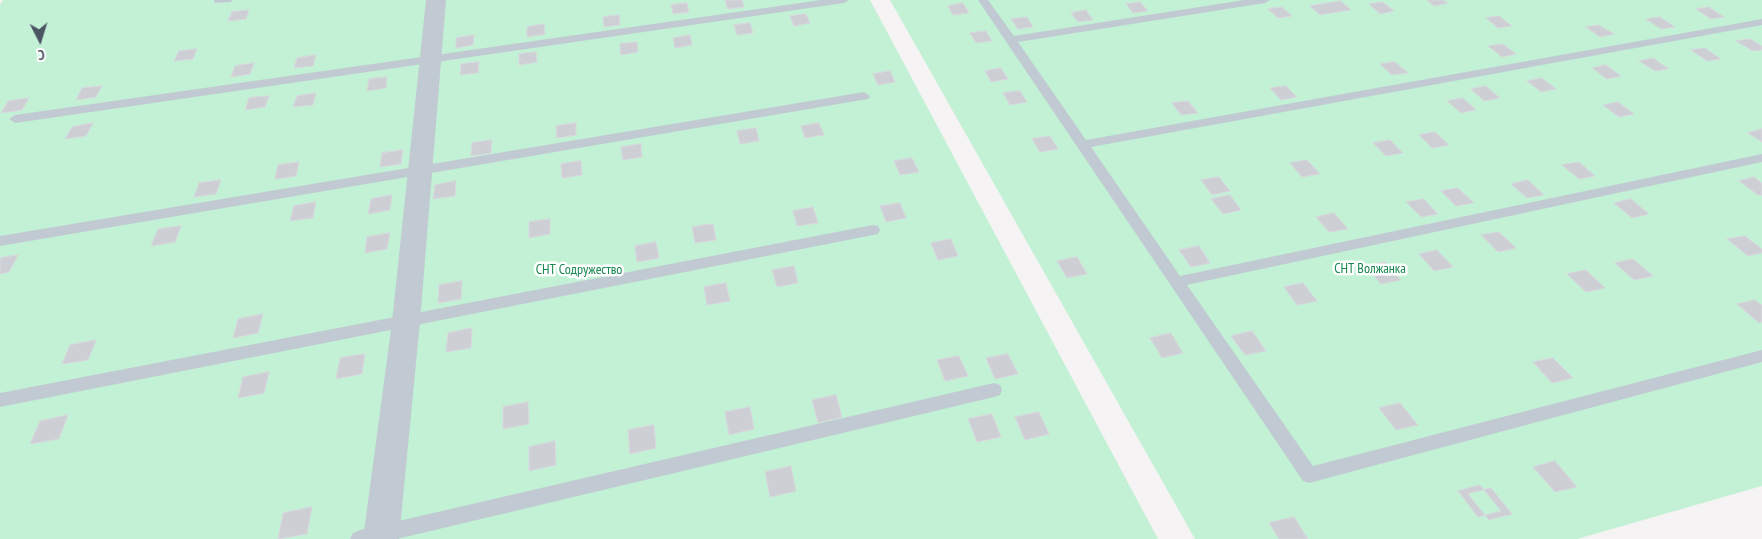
<!DOCTYPE html>
<html>
<head>
<meta charset="utf-8">
<style>
	body { margin:0 }
	#map { position:relative; width:1762px; height:539px; overflow:hidden; background:#f5f3f3; font-family:"PT Sans Narrow",sans-serif }
	canvas { display:block }
	.north { position:absolute; left:15px; top:15px; width:50px; height:50px; -webkit-text-stroke:4px #fff; paint-order:stroke; rotate:175deg; font-size:14px; font-weight:700; line-height:20px; text-align:center; color:#4a5661 }
	.north::after { content:''; display:block; margin:auto; width:18px; height:22px; background:#4a5661; clip-path:polygon(50% 0,100% 100%,50% 72%,0 100%) }
</style>
</head>
<body>
<div id="map">
<canvas width="1762" height="539"></canvas>
<div class="north">С</div>
</div>
<script>
const g = document.querySelector('canvas').getContext('2d');
g.lineJoin = 'round';
function fill(path, color) { g.fillStyle = color; g.fill(path, 'evenodd'); }
function trace(path, color, width, dash) { g.strokeStyle = color; g.lineWidth = width; g.lineCap = dash ? 'butt' : 'round'; g.setLineDash(dash || []); g.stroke(path); }
function write(font, color, halo, rows, align = 'center') {
  g.font = font + ' "PT Sans Narrow",sans-serif'; g.lineWidth = 5; g.setLineDash([]); g.textBaseline = 'middle'; g.strokeStyle = halo; g.fillStyle = color; for (const [text, x, y, turn = 0] of rows) {
    g.save(); g.translate(x, y); g.rotate((+turn || 0) * Math.PI / 180); g.textAlign = isNaN(turn) ? turn : align; if (halo) g.strokeText(text, 0, 0); g.fillText(text, 0, 0); g.restore();
  }
}
fill(new Path2D(`
	M 3,0 L 870,0 L 1158,539 L 0,539 L 0,5 Z
	M 890,0 L 1762,0 L 1762,486 L 1577,539 L 1195,539 Z`), '#c3f1d5');
const building = new Path2D(`
	M 725,0 L 742,0 L 744,7 L 728,9 Z
	M 1427,0 L 1443,0 L 1448,3 L 1434,6 Z
	M 1341,1 L 1351,10 L 1320,15 L 1310,6 Z
	M 1140,2 L 1148,11 L 1133,13 L 1126,4 Z
	M 1383,2 L 1394,11 L 1380,14 L 1369,4 Z
	M 687,3 L 689,12 L 673,14 L 671,5 Z
	M 963,3 L 969,13 L 953,15 L 948,6 Z
	M 1282,7 L 1292,16 L 1278,18 L 1268,9 Z
	M 1709,7 L 1724,17 L 1711,19 L 1696,9 Z
	M 249,10 L 246,19 L 228,21 L 232,12 Z
	M 1086,10 L 1093,20 L 1078,22 L 1071,13 Z
	M 806,14 L 810,23 L 794,26 L 790,16 Z
	M 619,15 L 620,25 L 604,27 L 603,17 Z
	M 1499,16 L 1512,26 L 1498,28 L 1486,18 Z
	M 1027,17 L 1033,27 L 1018,29 L 1011,19 Z
	M 1660,17 L 1675,27 L 1661,29 L 1646,19 Z
	M 750,23 L 753,33 L 737,35 L 734,25 Z
	M 544,24 L 545,34 L 527,37 L 527,27 Z
	M 1599,25 L 1614,34 L 1600,37 L 1586,27 Z
	M 986,31 L 992,41 L 976,43 L 970,33 Z
	M 474,35 L 473,45 L 456,48 L 456,38 Z
	M 690,35 L 692,45 L 675,48 L 673,38 Z
	M 1750,39 L 1762,46 L 1762,50 L 1753,51 L 1736,41 Z
	M 637,42 L 638,52 L 621,55 L 620,44 Z
	M 1503,44 L 1516,54 L 1502,57 L 1488,46 Z
	M 1705,48 L 1721,59 L 1707,61 L 1691,50 Z
	M 197,49 L 193,59 L 174,61 L 179,51 Z
	M 536,52 L 537,62 L 519,65 L 519,54 Z
	M 316,55 L 313,66 L 294,68 L 297,58 Z
	M 1653,58 L 1669,69 L 1655,71 L 1639,61 Z
	M 479,62 L 478,73 L 460,75 L 461,64 Z
	M 1395,62 L 1408,73 L 1392,75 L 1380,64 Z
	M 254,63 L 250,74 L 231,77 L 235,66 Z
	M 1606,65 L 1621,76 L 1607,79 L 1592,68 Z
	M 1001,68 L 1008,79 L 991,82 L 985,71 Z
	M 890,71 L 895,82 L 878,85 L 873,74 Z
	M 387,77 L 386,88 L 367,91 L 369,79 Z
	M 1542,78 L 1556,89 L 1541,92 L 1527,81 Z
	M 102,86 L 96,97 L 76,100 L 82,88 Z
	M 1286,86 L 1297,97 L 1281,100 L 1270,88 Z
	M 1486,86 L 1500,98 L 1484,101 L 1471,89 Z
	M 1020,91 L 1027,102 L 1010,105 L 1003,93 Z
	M 316,93 L 313,105 L 293,107 L 297,96 Z
	M 269,96 L 265,107 L 245,110 L 249,98 Z
	M 29,98 L 22,110 L 1,113 L 8,101 Z
	M 1463,98 L 1476,110 L 1461,113 L 1447,101 Z
	M 1188,101 L 1198,113 L 1181,115 L 1172,103 Z
	M 1618,102 L 1634,114 L 1619,117 L 1603,105 Z
	M 93,123 L 86,136 L 65,139 L 72,127 Z
	M 576,123 L 576,135 L 557,138 L 556,126 Z
	M 819,123 L 824,135 L 805,138 L 801,126 Z
	M 756,128 L 759,141 L 740,144 L 737,131 Z
	M 1762,129 L 1762,142 L 1748,133 Z
	M 1435,132 L 1449,145 L 1432,148 L 1419,135 Z
	M 1050,136 L 1058,149 L 1040,152 L 1032,139 Z
	M 492,140 L 491,153 L 471,156 L 472,143 Z
	M 1390,140 L 1403,153 L 1386,156 L 1373,143 Z
	M 641,144 L 642,157 L 623,160 L 621,147 Z
	M 403,150 L 401,164 L 380,167 L 382,153 Z
	M 912,158 L 919,172 L 900,175 L 894,161 Z
	M 1307,160 L 1320,174 L 1302,177 L 1290,163 Z
	M 581,161 L 582,175 L 562,178 L 561,164 Z
	M 299,162 L 296,176 L 275,179 L 278,165 Z
	M 1579,162 L 1595,176 L 1579,179 L 1562,165 Z
	M 1219,177 L 1230,191 L 1212,195 L 1201,180 Z
	M 1754,177 L 1762,183 L 1762,195 L 1758,195 L 1739,181 Z
	M 221,180 L 216,194 L 194,197 L 199,183 Z
	M 1528,180 L 1544,195 L 1527,198 L 1511,184 Z
	M 456,181 L 455,196 L 433,199 L 435,185 Z
	M 1458,188 L 1474,203 L 1456,206 L 1441,191 Z
	M 392,195 L 390,210 L 368,214 L 371,199 Z
	M 1230,195 L 1241,210 L 1223,214 L 1211,199 Z
	M 1424,199 L 1438,214 L 1421,217 L 1406,202 Z
	M 1631,199 L 1649,214 L 1632,218 L 1614,203 Z
	M 316,202 L 313,218 L 290,221 L 294,206 Z
	M 900,203 L 906,218 L 886,222 L 880,206 Z
	M 813,207 L 818,223 L 797,226 L 793,211 Z
	M 1334,213 L 1348,229 L 1329,232 L 1316,217 Z
	M 550,219 L 550,234 L 529,238 L 529,222 Z
	M 713,224 L 716,240 L 695,243 L 692,227 Z
	M 181,226 L 175,242 L 151,246 L 158,229 Z
	M 1499,232 L 1516,248 L 1498,252 L 1481,235 Z
	M 390,233 L 387,249 L 365,253 L 367,237 Z
	M 1745,236 L 1762,249 L 1762,253 L 1748,256 L 1727,239 Z
	M 951,239 L 958,256 L 938,260 L 931,243 Z
	M 656,242 L 659,258 L 637,262 L 635,246 Z
	M 1199,246 L 1210,263 L 1191,267 L 1179,250 Z
	M 1437,250 L 1453,267 L 1434,271 L 1419,254 Z
	M 18,255 L 9,272 L 0,274 L 0,258 Z
	M 1077,257 L 1087,274 L 1067,278 L 1057,261 Z
	M 1633,259 L 1653,276 L 1634,280 L 1615,263 Z
	M 1385,262 L 1401,280 L 1381,284 L 1366,266 Z
	M 794,266 L 798,283 L 777,287 L 772,270 Z
	M 1586,270 L 1605,288 L 1586,292 L 1567,274 Z
	M 462,281 L 461,299 L 438,303 L 439,285 Z
	M 726,283 L 730,301 L 707,305 L 704,287 Z
	M 1303,283 L 1317,301 L 1297,305 L 1284,287 Z
	M 1755,300 L 1762,305 L 1762,322 L 1759,323 L 1737,304 Z
	M 263,314 L 258,333 L 233,338 L 238,319 Z
	M 472,328 L 471,348 L 446,352 L 448,333 Z
	M 1252,331 L 1266,351 L 1245,355 L 1231,336 Z
	M 1171,333 L 1183,353 L 1162,358 L 1150,338 Z
	M 96,340 L 88,360 L 62,364 L 70,345 Z
	M 365,354 L 362,374 L 336,379 L 340,358 Z
	M 1008,354 L 1018,374 L 995,379 L 986,358 Z
	M 959,356 L 968,376 L 945,381 L 937,360 Z
	M 1553,358 L 1573,378 L 1552,383 L 1533,362 Z
	M 269,372 L 264,393 L 238,398 L 243,377 Z
	M 836,395 L 842,417 L 818,423 L 812,400 Z
	M 528,402 L 529,424 L 503,429 L 503,407 Z
	M 1400,403 L 1418,425 L 1396,430 L 1379,408 Z
	M 750,407 L 754,429 L 729,435 L 725,412 Z
	M 1039,412 L 1049,434 L 1025,440 L 1015,417 Z
	M 992,414 L 1001,437 L 977,442 L 968,419 Z
	M 68,415 L 59,439 L 30,444 L 40,421 Z
	M 654,425 L 656,448 L 630,454 L 628,430 Z
	M 555,441 L 556,465 L 529,471 L 529,447 Z
	M 1555,461 L 1577,487 L 1555,492 L 1533,467 Z
	M 791,466 L 796,491 L 770,497 L 765,472 Z
	M 1480,485 L 1501,511 L 1478,517 L 1458,491 Z
	M 1491,488 L 1512,514 L 1489,520 L 1468,494 Z
	M 312,507 L 307,534 L 278,539 L 283,513 Z
	M 1294,517 L 1308,539 L 1279,539 L 1269,523 Z`);
fill(building, '#cdcfd5');
trace(building, '#d7d9de', 1);
fill(new Path2D(`
	M 214,0 L 232,0 L 231,2 L 215,3 Z
	M 821,0 L 849,0 L 844,3 L 15,123 L 9,119 L 15,115 Z
	M 978,0 L 988,0 L 1014,36 L 1244,0 L 1270,0 L 1265,3 L 1018,42 L 1086,140 L 1762,19 L 1762,25 L 1091,147 L 1180,276 L 1762,154 L 1762,162 L 1187,285 L 1313,466 L 1762,350 L 1762,362 L 1309,483 L 1303,481 Z
	M 864,92 L 870,96 L 868,99 L 0,246 L 0,236 Z
	M 873,225 L 878,226 L 880,230 L 878,234 L 0,407 L 0,393 Z
	M 994,383 L 1000,385 L 1002,390 L 1000,395 L 994,397 L 397,539 L 350,539 L 353,533 L 360,530 Z`), '#c1cad2');
fill(new Path2D(`
	M 426,0 L 446,0 L 420,322 L 399,539 L 363,539 L 392,322 Z`), '#c1cad2');
write('14px', '#17864f', '#fff', [
	["СНТ Волжанка",1370,269],
	["СНТ Содружество",579,270]
]);
</script>
</body>
</html>
